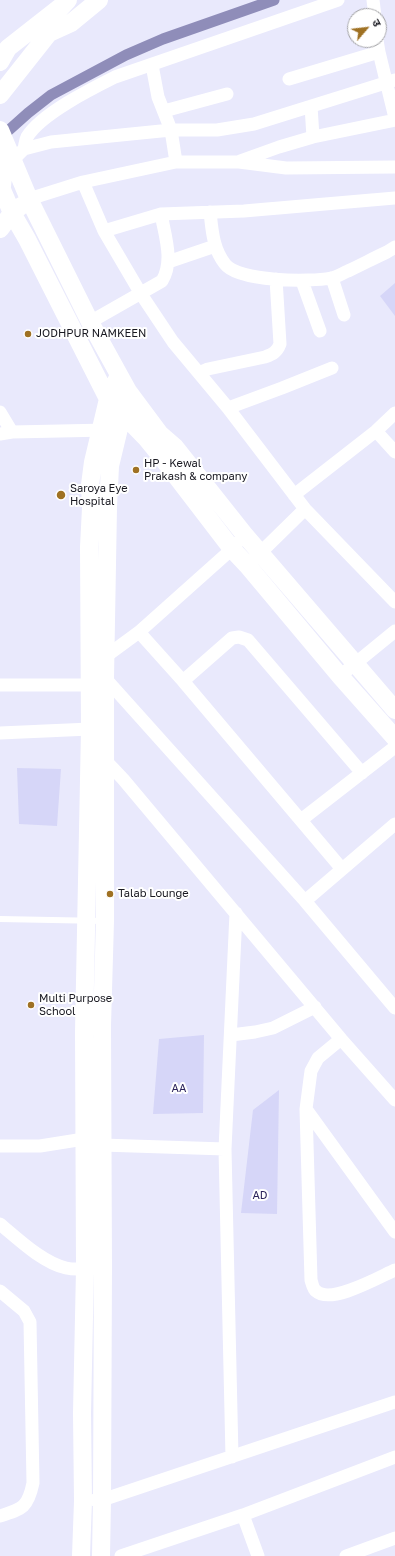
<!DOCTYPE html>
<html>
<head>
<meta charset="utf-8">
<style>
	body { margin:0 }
	#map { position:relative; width:395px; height:1556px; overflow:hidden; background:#e9e9fc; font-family:"Golos Text","Noto Sans Devanagari",sans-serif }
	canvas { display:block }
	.north { position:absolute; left:347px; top:8px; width:40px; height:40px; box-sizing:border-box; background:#fff; border:1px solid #a3a3a6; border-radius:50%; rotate:62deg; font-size:11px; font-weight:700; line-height:16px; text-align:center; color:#191921 }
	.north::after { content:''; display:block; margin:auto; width:14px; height:18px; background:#9f7123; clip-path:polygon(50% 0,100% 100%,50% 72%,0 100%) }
</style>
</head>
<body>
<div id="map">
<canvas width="395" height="1556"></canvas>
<div class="north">उ</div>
</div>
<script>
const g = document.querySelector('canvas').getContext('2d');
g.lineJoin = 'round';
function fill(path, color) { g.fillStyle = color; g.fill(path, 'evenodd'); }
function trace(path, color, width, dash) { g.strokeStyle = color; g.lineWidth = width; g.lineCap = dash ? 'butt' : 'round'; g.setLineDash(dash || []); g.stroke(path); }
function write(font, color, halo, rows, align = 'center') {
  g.font = font + ' "Golos Text",sans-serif'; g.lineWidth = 4; g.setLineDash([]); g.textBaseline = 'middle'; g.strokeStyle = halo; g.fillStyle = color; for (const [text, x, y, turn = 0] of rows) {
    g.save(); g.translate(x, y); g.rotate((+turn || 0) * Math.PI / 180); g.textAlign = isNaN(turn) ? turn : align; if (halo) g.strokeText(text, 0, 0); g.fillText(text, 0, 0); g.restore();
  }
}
fill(new Path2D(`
	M 395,283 L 395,316 L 380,296 Z
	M 17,768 L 61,769 L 57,826 L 19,824 Z
	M 204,1035 L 203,1113 L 153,1114 L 159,1039 Z
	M 279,1090 L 277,1214 L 241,1213 L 253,1110 Z`), '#d6d6f8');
trace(new Path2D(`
	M 0,138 L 28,113 L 51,95 L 126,55 L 163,39 L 274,0`), '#8f8db9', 11);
trace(new Path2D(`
	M 0,919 L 104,921`), '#fff', 6);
trace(new Path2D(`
	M 373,0 L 375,16
	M 377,40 L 379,52 L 395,118
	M 152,65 L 158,97 L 171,130 L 176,162
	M 289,79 L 379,52
	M 311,106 L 313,137
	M 164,111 L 227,94
	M 24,149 C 25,145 25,141 27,137 C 41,114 91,89 115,77 L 338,0
	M 13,160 L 24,149 L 51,142 L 171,130 L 217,130 L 254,124 L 395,80
	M 240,161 L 279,147 L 313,137 L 395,120
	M 83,182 L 104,231 L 141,294 L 173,342 L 228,408 L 305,509 L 395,602
	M 29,199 L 83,182 L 176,162 L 239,162 L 286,168 L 395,167
	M 210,212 C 212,230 213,249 225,264 C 238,282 311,282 331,278 C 337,277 343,273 348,271 C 361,265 374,258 387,252 L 395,247
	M 104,231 L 161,214 L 244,211 L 395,198
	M 168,262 L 215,246
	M 332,278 L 344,315
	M 302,281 L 320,331
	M 90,322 L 162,281 C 174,261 165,236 161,214
	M 199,373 L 208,369 L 265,357 C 273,354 277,352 280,344 L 276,279
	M 228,408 L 282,388 L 332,368
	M 0,412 L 12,432
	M 376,431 L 395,452
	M 0,434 L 12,432 L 108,430
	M 294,495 L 376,431 L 395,413
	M 254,559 L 305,509
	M 139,632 L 183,681 L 342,869
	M 105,657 L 139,632 L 232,549 L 237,543
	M 340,676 L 395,631
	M 105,678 L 305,901 L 395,1008
	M 183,681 L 232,638 L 239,637 L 248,640 L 362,773
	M 0,685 L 89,685
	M 0,733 L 90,729
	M 105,760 L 123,779 L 341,1039 L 395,1100
	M 301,820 L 395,747
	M 305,901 L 395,824
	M 231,1035 L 255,1032 L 273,1028 L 315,1007
	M 341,1039 L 318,1058 L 311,1071 L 306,1109 L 311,1280 C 312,1283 313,1289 316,1291 C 331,1305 379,1277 395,1270
	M 306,1109 L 395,1232
	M 102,1145 L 225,1149
	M 0,1146 L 40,1146 L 84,1139
	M 0,1224 C 18,1239 43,1263 66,1268 C 75,1270 85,1269 94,1268
	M 0,1291 L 24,1311 L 30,1322 L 33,1483 C 28,1507 23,1509 0,1516
	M 232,1457 L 225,1149 L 236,913
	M 95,1500 L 102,1500 L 395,1402
	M 243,1515 L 258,1556
	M 121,1556 L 243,1515 L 395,1457
	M 346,1556 L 395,1538`), '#fff', 13);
trace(new Path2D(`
	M 49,33 L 71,23 L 99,0
	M 0,62 L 8,48 L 59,8
	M 0,95 L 49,33 L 57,12 L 68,0
	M 0,130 L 29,199 L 90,322 L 128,391 L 160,434 L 175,447 L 244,534 L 395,710
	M 0,158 L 3,176 L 1,196
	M 0,185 L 12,213 L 27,239 L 108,399 L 147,439 L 160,455 L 232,549 L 247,565 L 340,676 L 395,738
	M 0,229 L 12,213 L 21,206
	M 81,1556 L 83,1501 L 82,1413 L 85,1269 L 84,1032 L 90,729 L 89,547 L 91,508 L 90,485 L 93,462 L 108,399 L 119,375
	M 101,1556 L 102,1500 L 103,1267 L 102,1025 L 105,921 L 105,678 L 108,507 L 110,466 L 128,391`), '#fff', 18);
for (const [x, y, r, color] of [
	[28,334,4,"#9f7123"],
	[136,470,4,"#9f7123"],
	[61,495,5,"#9f7123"],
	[110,894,4,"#9f7123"],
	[31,1005,4,"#9f7123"]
]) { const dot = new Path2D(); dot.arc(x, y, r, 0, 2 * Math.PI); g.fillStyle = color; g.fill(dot); trace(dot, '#fff', 1.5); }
write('11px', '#191921', '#fff', [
	["JODHPUR NAMKEEN",36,334],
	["HP - Kewal",144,464],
	["Prakash & company",144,477],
	["Saroya Eye",70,489],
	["Hospital",70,502],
	["Talab Lounge",118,894],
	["Multi Purpose",39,999],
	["School",39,1012]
], 'left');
write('11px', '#2b235a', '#fff', [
	["AA",179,1089],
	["AD",260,1196]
]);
</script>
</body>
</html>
